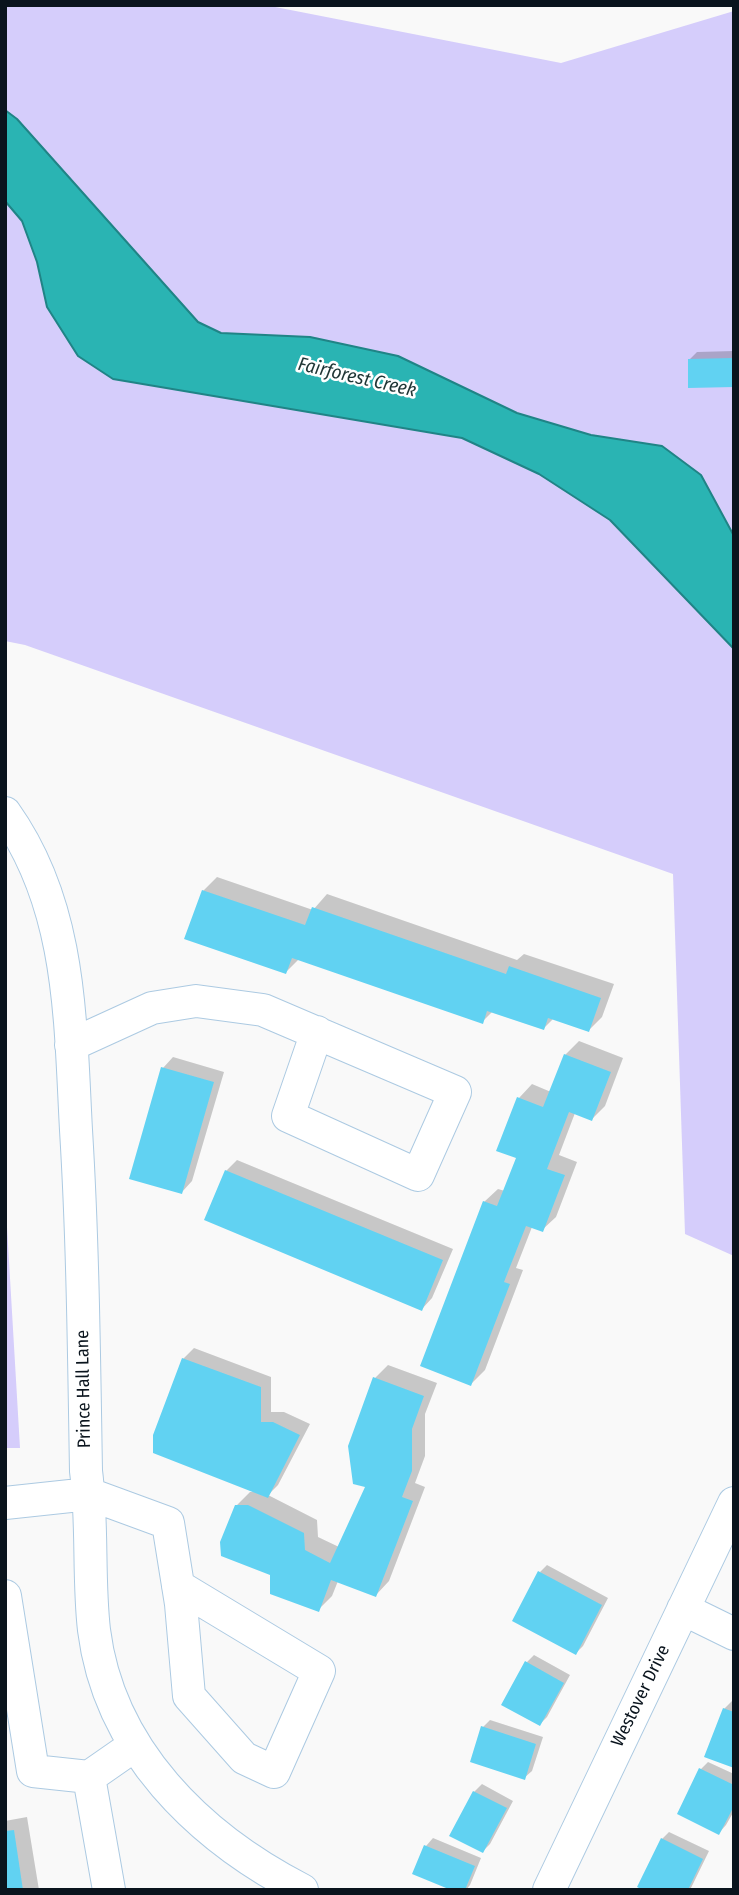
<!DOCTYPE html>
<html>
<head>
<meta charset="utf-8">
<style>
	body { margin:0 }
	#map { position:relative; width:739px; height:1895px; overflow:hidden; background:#f9f9f9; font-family:"Fira Sans Condensed",sans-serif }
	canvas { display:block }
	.frame { position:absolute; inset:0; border:7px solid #0a141d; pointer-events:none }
</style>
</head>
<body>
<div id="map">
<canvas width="739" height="1895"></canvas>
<div class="frame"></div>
</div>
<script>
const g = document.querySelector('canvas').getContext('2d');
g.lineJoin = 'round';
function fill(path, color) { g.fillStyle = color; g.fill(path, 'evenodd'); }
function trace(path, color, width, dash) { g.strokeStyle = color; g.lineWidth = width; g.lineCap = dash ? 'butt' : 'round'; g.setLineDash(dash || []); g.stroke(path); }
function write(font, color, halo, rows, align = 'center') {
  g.font = font + ' "Fira Sans Condensed",sans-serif'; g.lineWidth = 5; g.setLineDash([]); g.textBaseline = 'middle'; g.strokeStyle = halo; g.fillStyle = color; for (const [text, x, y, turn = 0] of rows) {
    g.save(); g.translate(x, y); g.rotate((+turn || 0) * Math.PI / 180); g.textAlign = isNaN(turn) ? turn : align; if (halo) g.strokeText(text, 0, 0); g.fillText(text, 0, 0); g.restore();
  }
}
fill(new Path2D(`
	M 5,5 L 265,5 L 561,63 L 734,11 L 734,1256 L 685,1234 L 673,874 L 25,645 L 5,641 Z
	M 5,1193 L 20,1448 L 5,1448 Z`), '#d5cdfb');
const water = new Path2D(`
	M 5,110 L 17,119 L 198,322 L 221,333 L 310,337 L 398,356 L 517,413 L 591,435 L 662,446 L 701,475 L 734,536 L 734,649 L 610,520 L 539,474 L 462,438 L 113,379 L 78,356 L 47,307 L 37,262 L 22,221 L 5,201 Z`);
fill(water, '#2ab4b3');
trace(water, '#208486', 2);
fill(new Path2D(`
	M 734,351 L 734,386 L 690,359 L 697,352 Z
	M 217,877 L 313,910 L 327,894 L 517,960 L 524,954 L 614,984 L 602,1017 L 589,1030 L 554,1018 L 544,1028 L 493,1011 L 482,1022 L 299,959 L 286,972 L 203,891 Z
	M 579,1041 L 623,1058 L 605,1106 L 592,1119 L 575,1113 L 559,1155 L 577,1162 L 556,1217 L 542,1230 L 532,1227 L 516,1268 L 523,1270 L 485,1370 L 471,1384 L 484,1202 L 498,1189 L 505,1191 L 518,1157 L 519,1098 L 532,1084 L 551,1092 L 565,1055 Z
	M 173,1057 L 224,1072 L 192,1181 L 182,1192 L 163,1068 Z
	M 237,1160 L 453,1249 L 432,1298 L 422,1309 L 226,1171 Z
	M 194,1348 L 271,1377 L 271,1412 L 284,1412 L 310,1424 L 278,1485 L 268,1495 L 317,1520 L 318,1537 L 339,1547 L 367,1486 L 375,1378 L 388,1365 L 437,1383 L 425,1414 L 425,1456 L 415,1483 L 425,1487 L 389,1581 L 376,1595 L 338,1581 L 332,1596 L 318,1610 L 272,1573 L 236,1506 L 250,1492 L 258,1492 L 183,1359 Z
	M 547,1565 L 608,1598 L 583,1646 L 576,1653 L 540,1572 Z
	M 534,1655 L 570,1675 L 547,1717 L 540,1724 L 527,1662 Z
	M 732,1701 L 734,1702 L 734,1766 L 724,1709 Z
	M 490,1720 L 543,1737 L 532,1771 L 524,1778 L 483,1727 Z
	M 708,1762 L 734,1774 L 734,1811 L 726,1825 L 719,1833 L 701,1769 Z
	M 482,1784 L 513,1801 L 490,1844 L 483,1851 L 474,1792 Z
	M 27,1817 L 39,1890 L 5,1890 L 5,1821 Z
	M 669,1832 L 709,1851 L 690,1890 L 647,1890 L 662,1839 Z
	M 433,1838 L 481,1858 L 470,1885 L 466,1890 L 455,1890 L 414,1873 L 426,1846 Z`), '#0003');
fill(new Path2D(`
	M 734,358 L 734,387 L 688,388 L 688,359 Z
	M 202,890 L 305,925 L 312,907 L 506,974 L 509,966 L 601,998 L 589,1032 L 548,1018 L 544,1030 L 487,1011 L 483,1024 L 292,958 L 286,974 L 184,939 Z
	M 564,1054 L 611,1072 L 592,1121 L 569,1112 L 547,1169 L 565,1175 L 543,1232 L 526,1226 L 504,1282 L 510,1284 L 471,1386 L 420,1366 L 483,1201 L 497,1206 L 516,1158 L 496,1151 L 517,1097 L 543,1107 Z
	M 161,1067 L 214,1082 L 182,1194 L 129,1179 Z
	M 225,1170 L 443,1260 L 422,1311 L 204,1220 Z
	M 182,1358 L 261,1387 L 261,1422 L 273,1422 L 300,1435 L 268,1498 L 153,1453 L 153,1435 Z
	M 373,1377 L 424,1396 L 412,1429 L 412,1471 L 402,1497 L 413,1501 L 376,1597 L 331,1580 L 319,1612 L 270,1594 L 270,1575 L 221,1556 L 220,1542 L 235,1505 L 248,1505 L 304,1533 L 305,1550 L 330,1563 L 365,1487 L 353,1484 L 348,1446 Z
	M 538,1571 L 602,1605 L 576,1655 L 512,1621 Z
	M 525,1661 L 564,1683 L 540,1726 L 501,1705 Z
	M 723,1708 L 734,1712 L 734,1768 L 704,1757 Z
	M 481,1726 L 536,1744 L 525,1780 L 470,1762 Z
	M 699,1768 L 734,1785 L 734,1811 L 732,1810 L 719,1835 L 677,1814 Z
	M 473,1791 L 507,1808 L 483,1853 L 449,1836 Z
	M 14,1830 L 23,1890 L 5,1890 L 5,1831 Z
	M 661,1838 L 703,1859 L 688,1890 L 643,1890 L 637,1887 Z
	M 424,1845 L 475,1866 L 465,1890 L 451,1890 L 412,1874 Z`), '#61d2f2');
const minor = new Path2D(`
	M 5,813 C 72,907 70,1020 76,1130 C 83,1244 84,1357 86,1471 C 93,1524 88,1578 94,1630 C 109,1750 199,1837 302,1890
	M 71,1045 L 152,1008 L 196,1001 L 263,1010 L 455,1092 L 418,1175 L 288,1116 L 317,1032
	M 5,1503 L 89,1494 L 168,1523 L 181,1604 L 189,1696 L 244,1758 L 274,1772 L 319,1671 L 178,1586
	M 5,1596 L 33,1771 L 89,1777
	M 683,1609 L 734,1634
	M 109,1890 L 89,1777 L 135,1745
	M 549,1890 L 734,1503`);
trace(minor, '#accae2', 34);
trace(minor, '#fff', 32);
write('18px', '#0a141d', '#fff', [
	["Prince Hall Lane",84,1389,-91],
	["Westover Drive",641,1696,-64]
]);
write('italic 19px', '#1f3535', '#fff', [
	["Fairforest Creek",357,378,13]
]);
</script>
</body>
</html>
